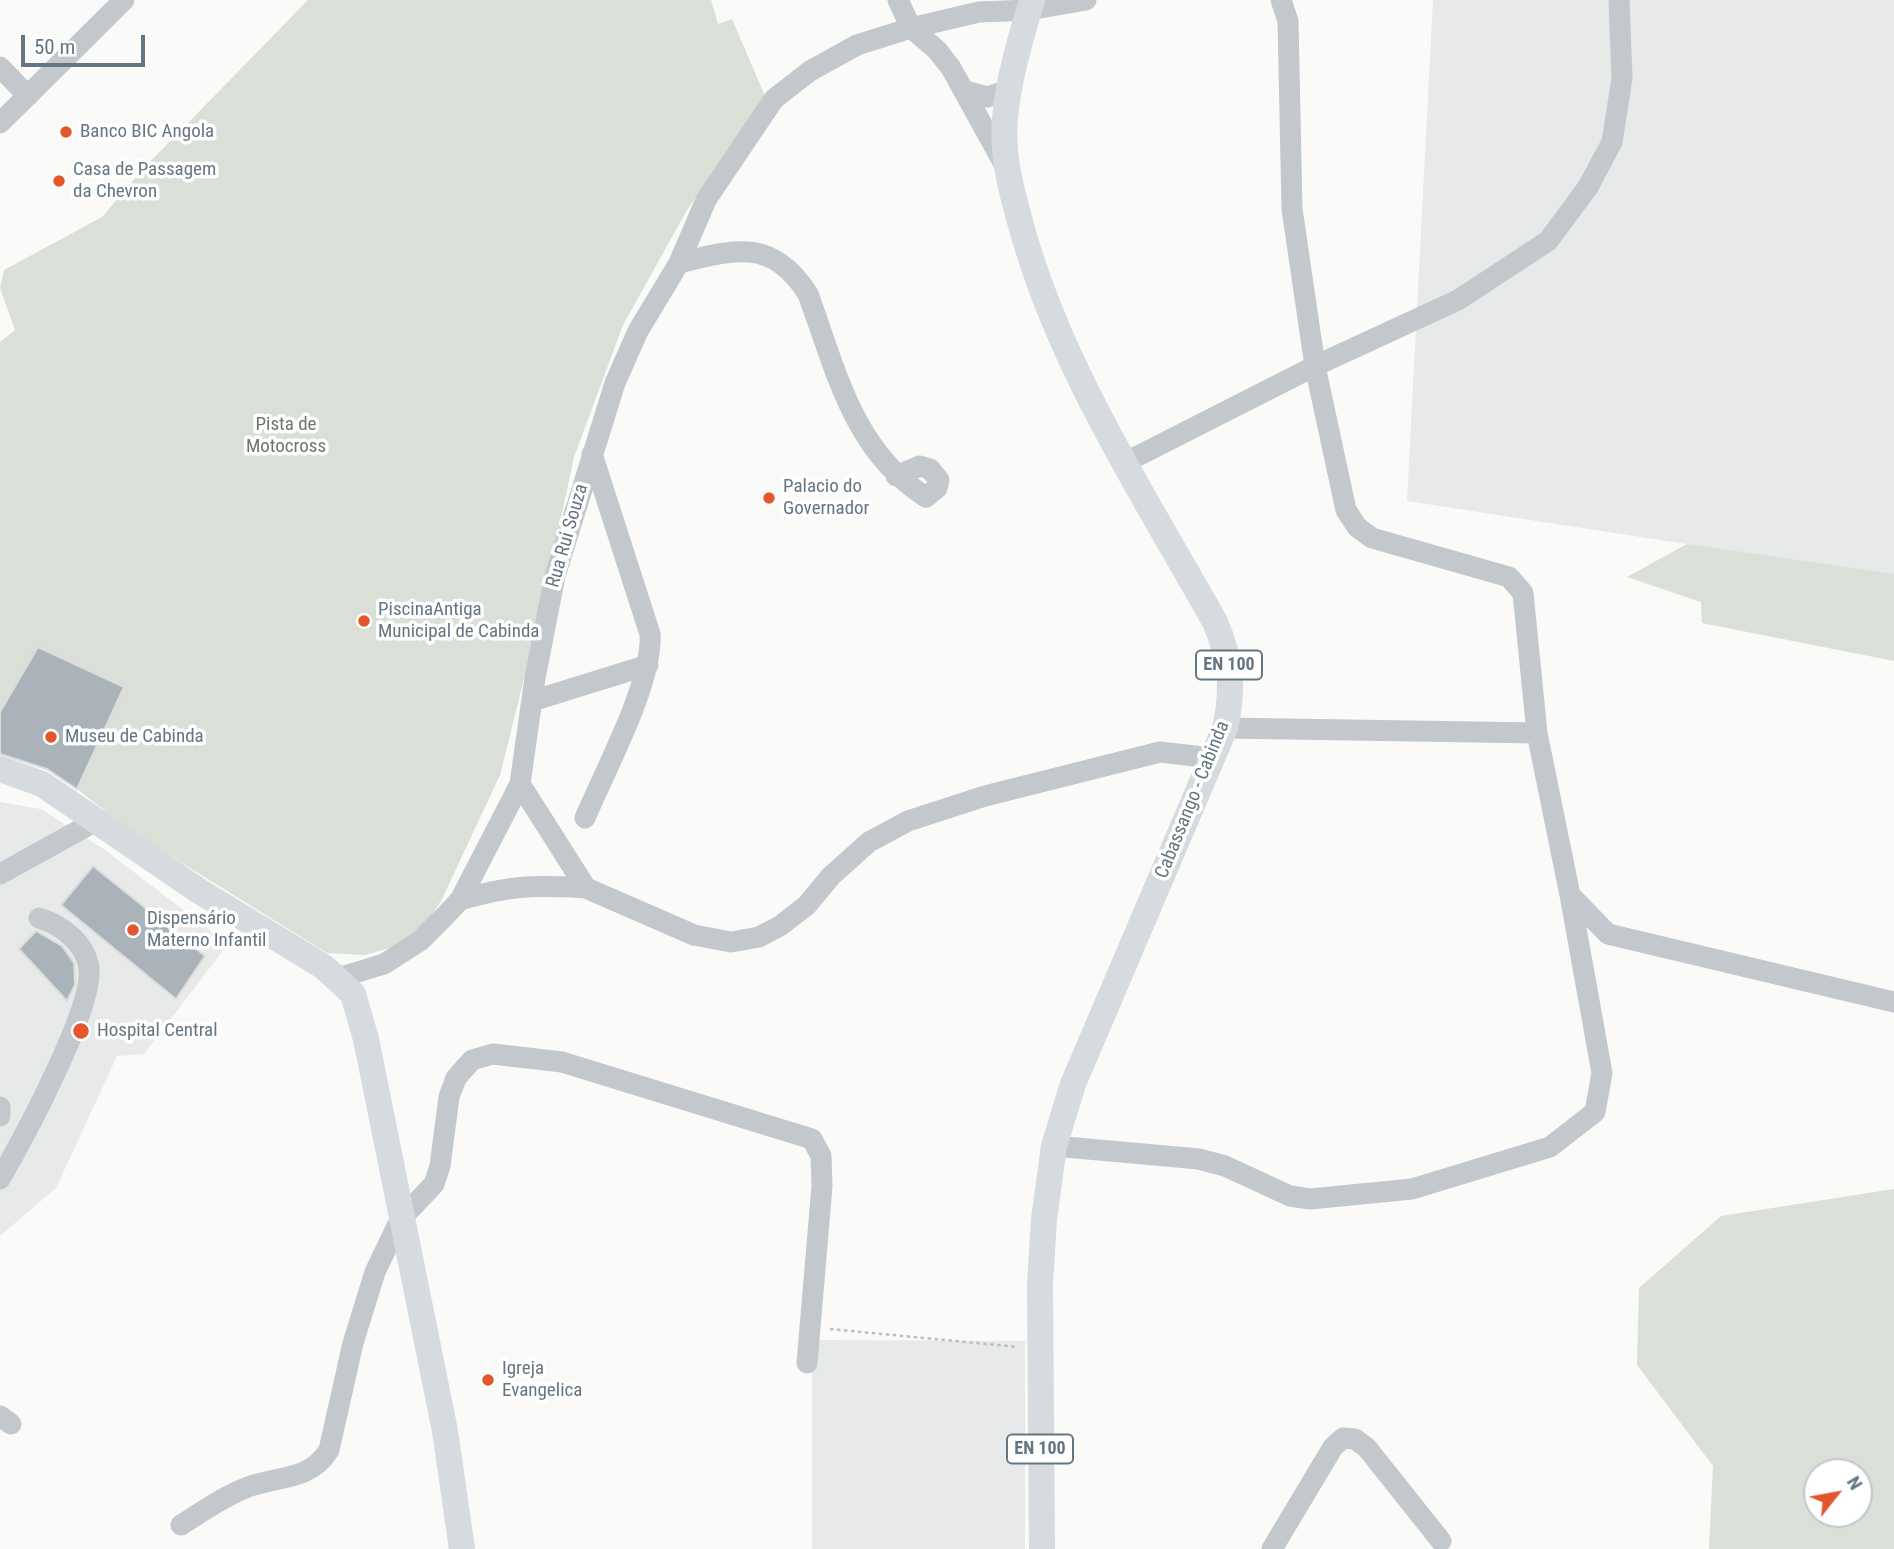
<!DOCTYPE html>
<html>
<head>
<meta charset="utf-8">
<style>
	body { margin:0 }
	#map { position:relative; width:1894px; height:1549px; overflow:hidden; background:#fafaf8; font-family:"Roboto Condensed",sans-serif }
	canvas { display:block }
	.north { position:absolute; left:1803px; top:1458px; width:70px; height:70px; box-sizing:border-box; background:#fff; border:2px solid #c1c8cd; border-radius:50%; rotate:59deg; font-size:19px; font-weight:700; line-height:28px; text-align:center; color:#657683 }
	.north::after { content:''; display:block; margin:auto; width:24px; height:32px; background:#e4572e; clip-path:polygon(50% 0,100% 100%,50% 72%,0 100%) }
	.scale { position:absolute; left:21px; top:35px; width:124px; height:32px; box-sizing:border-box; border:4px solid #657683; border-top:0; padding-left:9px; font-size:21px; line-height:24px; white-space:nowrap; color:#657683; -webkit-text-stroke:5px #fff; paint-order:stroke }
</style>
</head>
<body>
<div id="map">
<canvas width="1894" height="1549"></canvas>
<div class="north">N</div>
<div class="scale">50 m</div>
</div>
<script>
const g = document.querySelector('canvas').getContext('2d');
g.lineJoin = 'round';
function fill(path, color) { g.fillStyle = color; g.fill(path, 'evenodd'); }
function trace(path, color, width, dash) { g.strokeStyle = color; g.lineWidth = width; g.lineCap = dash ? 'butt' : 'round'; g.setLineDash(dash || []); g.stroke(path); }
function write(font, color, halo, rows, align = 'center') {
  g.font = font + ' "Roboto Condensed",sans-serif'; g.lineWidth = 7; g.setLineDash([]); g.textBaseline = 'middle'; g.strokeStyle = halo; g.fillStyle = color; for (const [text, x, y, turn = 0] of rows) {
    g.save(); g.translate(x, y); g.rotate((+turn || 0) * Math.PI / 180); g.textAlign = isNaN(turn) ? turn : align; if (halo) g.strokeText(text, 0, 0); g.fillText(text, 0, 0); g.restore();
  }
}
fill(new Path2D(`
	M 1433,0 L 1894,0 L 1894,576 L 1407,501 Z
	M 0,802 L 41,809 L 105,850 L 228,944 L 144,1054 L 117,1056 L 56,1188 L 0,1236 Z
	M 812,1340 L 1025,1341 L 1025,1549 L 812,1549 Z`), '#e8e9e9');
fill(new Path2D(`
	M 308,0 L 711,0 L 718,24 L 732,19 L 765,96 L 687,210 L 623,325 L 574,457 L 542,607 L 500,775 L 442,899 L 426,925 L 397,946 L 365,955 L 327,953 L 132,832 L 77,789 L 124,687 L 38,648 L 0,714 L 0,342 L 15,330 L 0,288 L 4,270 L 102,217 L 143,169 Z
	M 1687,544 L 1894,574 L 1894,661 L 1702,623 L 1701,602 L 1627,577 Z
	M 1894,1189 L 1894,1549 L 1709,1549 L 1713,1466 L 1637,1365 L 1639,1288 L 1721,1216 ZM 1817,1472 L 1859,1472 L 1859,1514 L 1817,1514 Z`), '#dadfd7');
const building = new Path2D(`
	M 38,647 L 124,687 L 77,789 L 47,769 L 0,754 L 0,712 Z
	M 93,866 L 205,956 L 176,999 L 61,905 Z
	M 36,931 L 62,946 L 74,963 L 75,985 L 67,1001 L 19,949 Z`);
fill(building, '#aab3b9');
trace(building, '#dcdcda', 2);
trace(new Path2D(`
	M 830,1329 L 1018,1347`), '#bbbfc2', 2.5, [3.5, 3.5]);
trace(new Path2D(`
	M 898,0 L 911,28 L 937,50 L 951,68 L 1004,164
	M 1281,0 L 1288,21 L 1292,209 L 1315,366 L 1346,510 L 1357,527 L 1372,538 L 1509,577 L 1523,593 L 1537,733 L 1570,895 L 1608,934 L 1894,1002
	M 0,67 L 28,96
	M 965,91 L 987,97 L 1009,90
	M 0,123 L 124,0
	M 679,263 C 735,249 772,238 808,294 C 836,370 853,451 926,497 L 937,488 L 939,480 L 930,469 L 920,466 L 896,476
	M 1126,462 L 1315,366 L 1458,300 L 1548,241 L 1588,187 L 1612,142 L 1622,78 L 1619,0
	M 532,701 L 648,665
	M 1225,728 L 1537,733
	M 520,784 L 586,888 L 694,935 L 731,942 L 759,937 L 780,926 L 807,905 L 831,876 L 869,842 L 908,821 L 985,796 L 1160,752 L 1212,758
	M 585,818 C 605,770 653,683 650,634 L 592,454
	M 0,874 L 96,821
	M 460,900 C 511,885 534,885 586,888
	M 338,978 L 384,964 L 420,941 L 444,917 L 460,900 L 520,784 L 535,678 L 555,576 L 615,383 L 638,331 L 679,263 L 706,200 L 774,99 L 810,71 L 857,45 L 911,28 L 979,12 L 1029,10 L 1086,0
	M 0,1107 L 0,1116
	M 1054,1146 L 1199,1159 L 1225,1166 L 1290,1196 L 1310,1199 L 1412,1189 L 1550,1147 L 1595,1112 L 1602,1073 L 1570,895
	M 0,1179 C 22,1141 94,1008 89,968 C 85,942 61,925 39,918
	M 0,1416 L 11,1424
	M 181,1525 C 202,1512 224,1496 248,1487 C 278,1476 310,1481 329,1450 L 353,1343 L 375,1272 L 400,1220 L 434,1184 L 440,1166 L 449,1097 L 456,1078 L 472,1060 L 493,1054 L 562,1062 L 812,1139 L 821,1156 L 822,1186 L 807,1363
	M 1272,1549 L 1333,1447 L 1343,1438 L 1355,1439 L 1367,1448 L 1441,1541`), '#c3c8cc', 21);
trace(new Path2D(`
	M 1032,0 C 1021,38 1008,79 1005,119 C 1002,153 1010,186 1019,218 C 1057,363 1143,493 1215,622 C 1231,659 1234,689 1225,728 L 1073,1084 L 1054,1146 L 1044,1219 L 1040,1283 L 1042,1549
	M 0,769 L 42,784 L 199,891 L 324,967 L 353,994 L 366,1039 L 445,1431 L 462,1549`), '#d6dbdf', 26);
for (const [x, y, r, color] of [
	[66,132,7,"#e4572e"],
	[59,181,7,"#e4572e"],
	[769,498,7,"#e4572e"],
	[364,621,7,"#e4572e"],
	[51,737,7,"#e4572e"],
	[133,930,7,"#e4572e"],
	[81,1031,9,"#e4572e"],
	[488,1380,7,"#e4572e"]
]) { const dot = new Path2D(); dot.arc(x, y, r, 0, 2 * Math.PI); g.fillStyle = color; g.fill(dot); trace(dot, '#fff', 2.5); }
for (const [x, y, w] of [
	[1229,665,66],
	[1040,1449,66]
]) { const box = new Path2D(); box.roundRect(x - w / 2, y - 14.5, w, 29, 5); g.fillStyle = '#fff'; g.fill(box); trace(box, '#657683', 2); }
write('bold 18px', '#657683', null, [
	["EN 100",1229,665],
	["EN 100",1040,1449]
]);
write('19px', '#657683', '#fff', [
	["Banco BIC Angola",80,132],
	["Casa de Passagem",73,170],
	["da Chevron",73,192],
	["Palacio do",783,487],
	["Governador",783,509],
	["PiscinaAntiga",378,610],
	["Municipal de Cabinda",378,632],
	["Museu de Cabinda",65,737],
	["Dispensário",147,919],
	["Materno Infantil",147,941],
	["Hospital Central",97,1031],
	["Igreja",502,1369],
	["Evangelica",502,1391]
], 'left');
write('19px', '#687a64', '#fff', [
	["Pista de",286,425],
	["Motocross",286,447]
]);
write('19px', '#657683', '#fff', [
	["Rua Rui Souza",568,536,-74],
	["Cabassango - Cabinda",1193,800,-68]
]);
</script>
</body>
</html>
